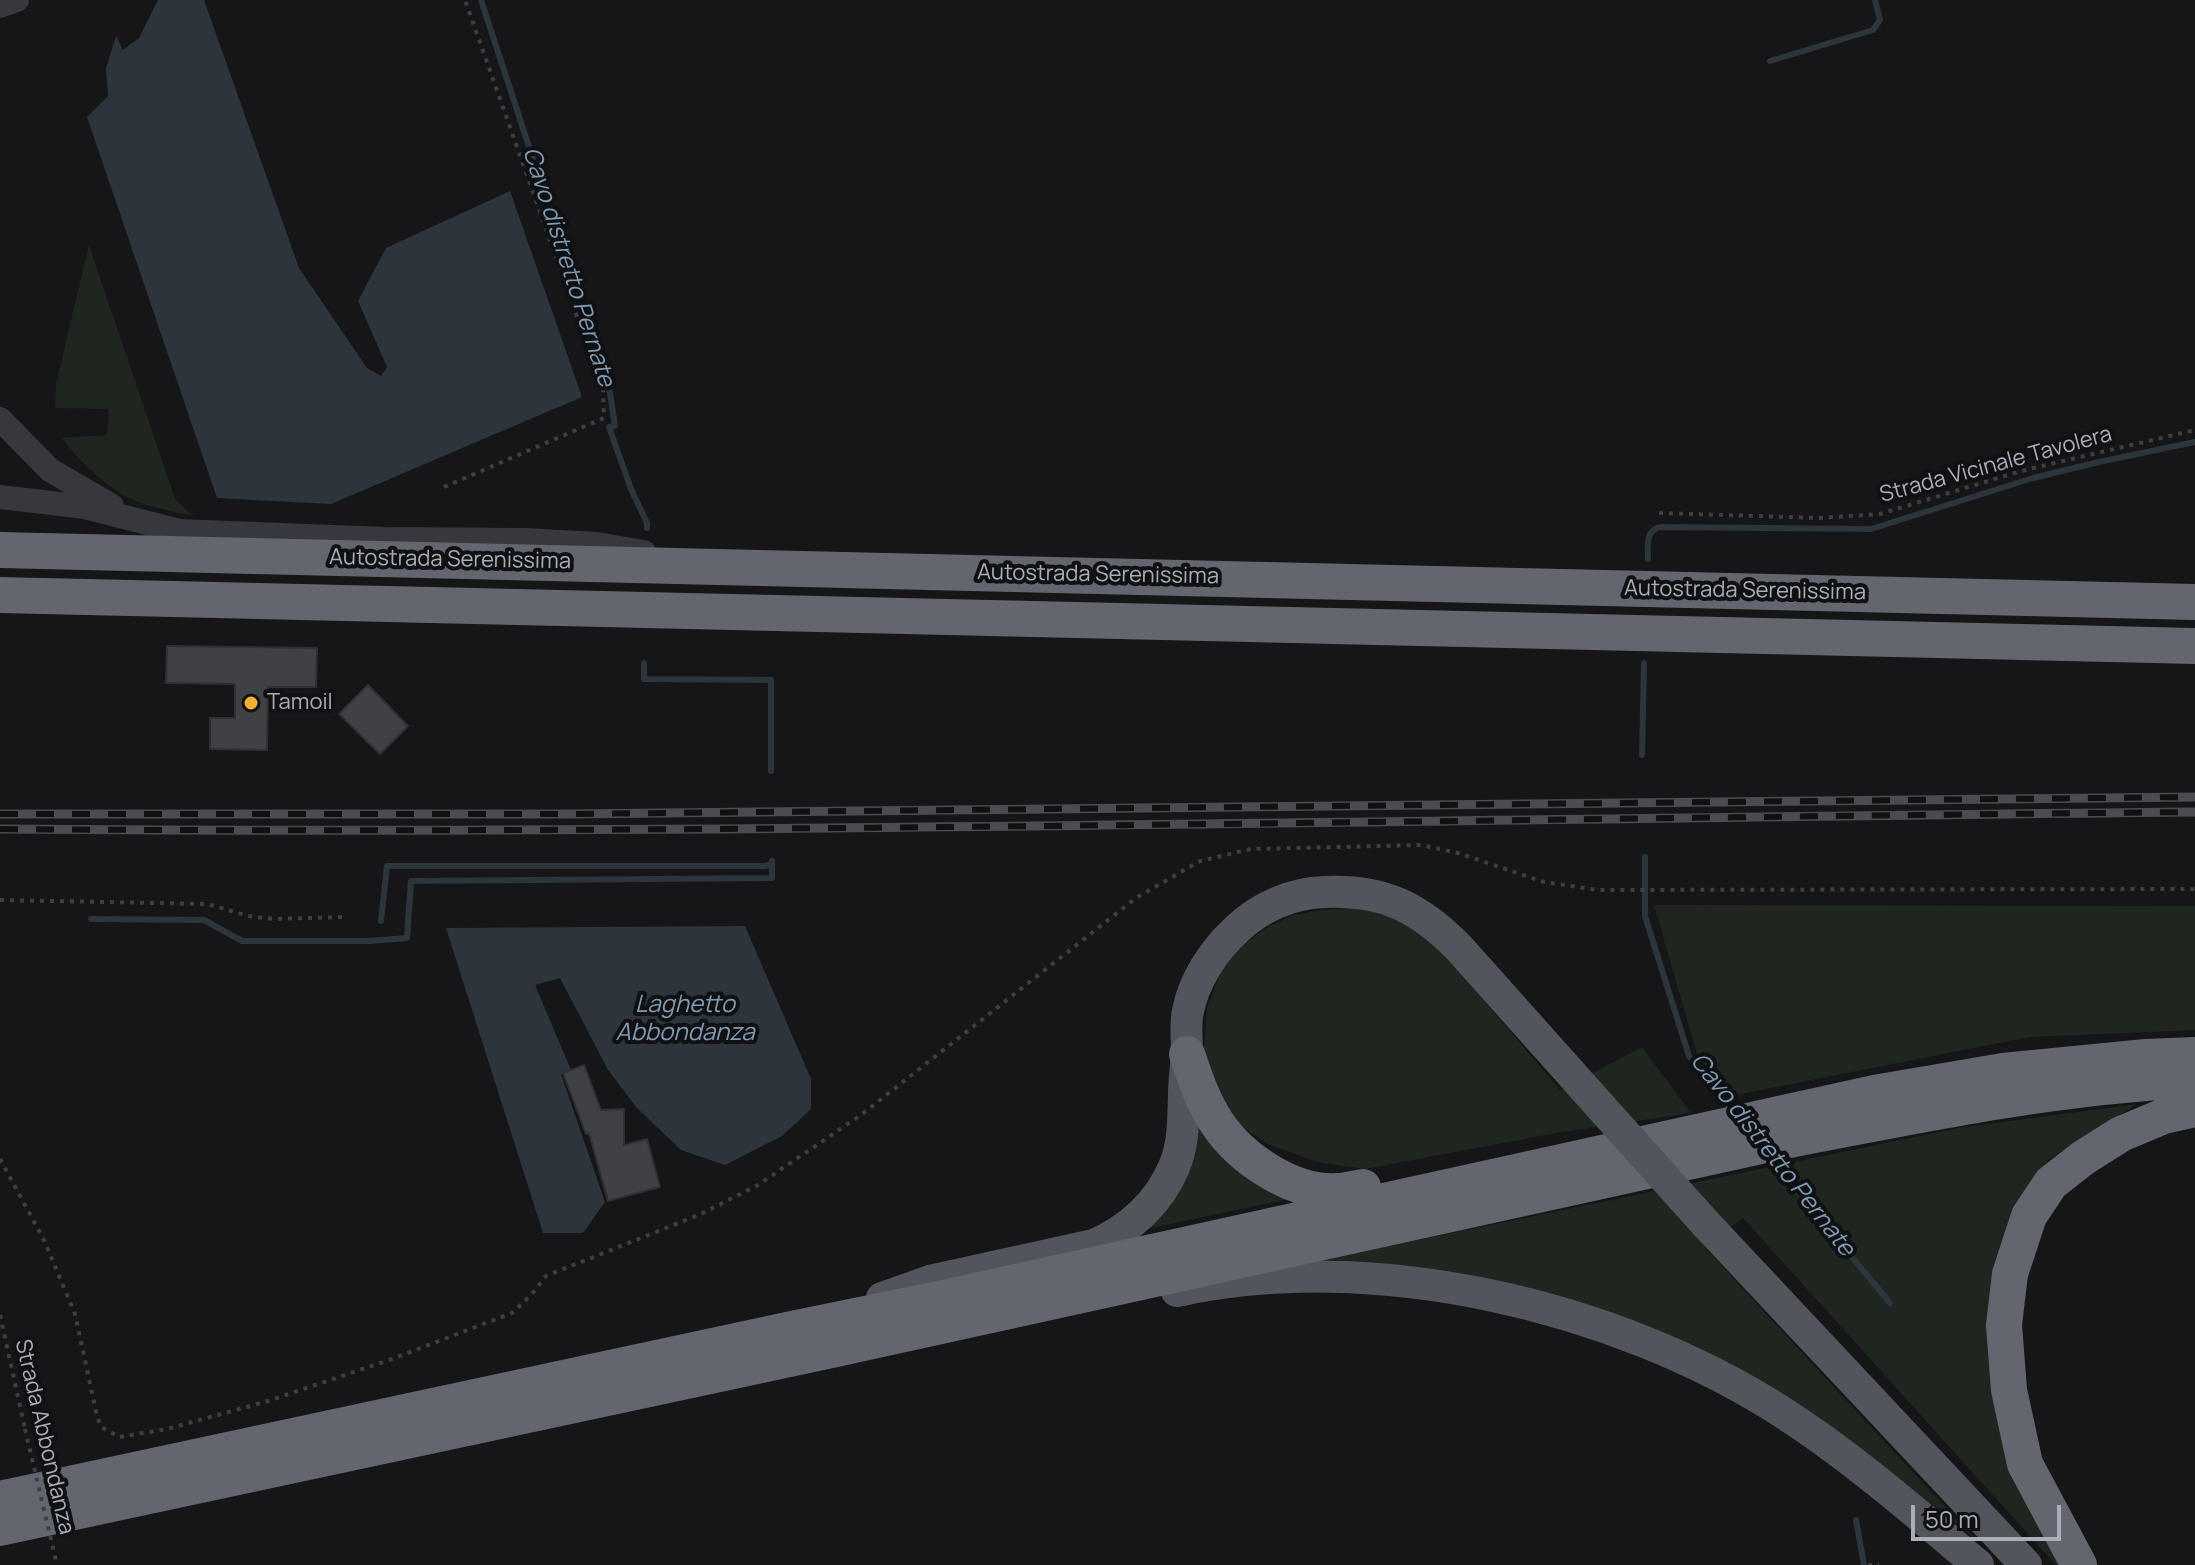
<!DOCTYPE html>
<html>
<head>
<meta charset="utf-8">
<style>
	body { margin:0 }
	#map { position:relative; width:2195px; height:1565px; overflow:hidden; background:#161618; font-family:Manrope,sans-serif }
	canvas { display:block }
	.scale { position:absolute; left:1911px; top:1505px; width:150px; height:36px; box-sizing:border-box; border:4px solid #a8adb8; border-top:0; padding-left:10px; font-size:24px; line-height:28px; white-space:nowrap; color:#a8adb8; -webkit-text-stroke:6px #111113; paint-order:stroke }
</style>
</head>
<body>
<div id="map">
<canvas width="2195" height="1565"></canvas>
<div class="scale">50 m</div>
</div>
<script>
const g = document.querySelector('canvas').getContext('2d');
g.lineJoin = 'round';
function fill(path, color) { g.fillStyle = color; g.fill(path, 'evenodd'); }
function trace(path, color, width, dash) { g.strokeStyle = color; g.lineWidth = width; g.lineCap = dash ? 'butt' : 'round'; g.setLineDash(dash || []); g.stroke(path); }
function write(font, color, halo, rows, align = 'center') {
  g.font = font + ' Manrope,sans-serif'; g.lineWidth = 8; g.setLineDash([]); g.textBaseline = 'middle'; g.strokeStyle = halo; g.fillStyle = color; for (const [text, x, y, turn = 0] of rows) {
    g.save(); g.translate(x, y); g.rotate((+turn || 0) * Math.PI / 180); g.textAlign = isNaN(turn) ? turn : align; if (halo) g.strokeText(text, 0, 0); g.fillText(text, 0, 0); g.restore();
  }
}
fill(new Path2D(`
	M 89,245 L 175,499 L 193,516 C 177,512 160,509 144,504 C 111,493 83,465 62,438 L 107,435 L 109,409 L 55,408 L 56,384 Z
	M 1654,905 L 2195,906 L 2195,1030 L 2030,1037 L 1730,1096 L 1697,1054 Z
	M 1353,908 C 1386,913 1403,920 1431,938 L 1560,1090 L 1642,1047 L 1691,1113 L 1556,1133 L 1365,1169 L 1317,1162 L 1268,1144 L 1224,1115 L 1212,1082 L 1204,1048 L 1207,1008 L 1220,975 L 1239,948 L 1266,928 L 1293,915 L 1323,910 Z
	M 2137,1104 L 2049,1159 L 2009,1222 L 1988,1310 L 2066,1565 L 2056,1565 L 1743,1218 L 1704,1247 L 1974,1538 L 1832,1427 L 1540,1294 L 1327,1259 L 1958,1128 Z
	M 1197,1114 L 1298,1197 L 1142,1230 Z`), '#1e261f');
fill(new Path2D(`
	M 158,0 L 204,0 L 299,268 L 367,368 L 381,376 L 387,367 L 358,301 L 386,248 L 510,191 L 582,397 L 331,504 L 217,498 L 87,117 L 108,96 L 106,68 L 116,36 L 123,50 L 139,38 Z
	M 745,926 L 811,1079 L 811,1109 L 782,1136 L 725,1165 L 681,1150 L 637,1108 L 608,1070 L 560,978 L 535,985 L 571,1070 L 561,1074 L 605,1202 L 583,1233 L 543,1233 L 446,928 Z`), '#2c353c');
trace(new Path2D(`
	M 481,0 L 533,159 L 532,164 L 610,393 L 615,426 L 609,427 L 631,489 L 647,523 L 647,528
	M 1770,61 L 1873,30 L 1880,20 L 1875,0
	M 1648,559 C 1648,546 1645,532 1659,527 L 1871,529 L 2033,478 L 2099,462 L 2195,442
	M 644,663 L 644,679 L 771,680 L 771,771
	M 1642,755 L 1644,663
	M 1645,857 L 1645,916 L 1689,1056 L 1733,1111
	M 91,919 L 204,920 L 242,941 L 369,941 L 407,938 L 411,881 L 772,878 L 772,864
	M 381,921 L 387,866 L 765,866 L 772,864 L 772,861
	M 1770,1158 L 1890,1303
	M 1856,1520 L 1864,1565`), '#2c353c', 6);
const building = new Path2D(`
	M 167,646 L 317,648 L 316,687 L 268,687 L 267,750 L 210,749 L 210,718 L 235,718 L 235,684 L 166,683 Z
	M 368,685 L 408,726 L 380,754 L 339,714 Z
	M 584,1065 L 601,1110 L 624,1109 L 624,1145 L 647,1139 L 660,1187 L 608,1201 L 589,1133 L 586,1134 L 563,1073 Z`);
fill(building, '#404145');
trace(building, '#303034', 2);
trace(new Path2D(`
	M 444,487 L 604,418 L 603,390 L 465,0
	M 1659,513 L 1819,518 L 1880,514 L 2021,471 L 2195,430
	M 0,900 L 208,904 L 248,916 L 274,919 L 346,917
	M 0,1159 L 44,1240 L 75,1314 L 97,1416 L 101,1427 L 119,1437 L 167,1429 L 268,1401 L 392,1359 L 512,1313 L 531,1295 L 546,1276 L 701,1214 L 758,1185 L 861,1115 L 1136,898 L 1200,861 L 1251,849 L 1421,845 L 1458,853 L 1544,882 L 1598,890 L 2195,889
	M 0,1315 L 25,1429
	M 1868,1565 L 1879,1565`), '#3d3f44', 4, [4, 6]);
trace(new Path2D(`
	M 0,6 L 17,0
	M 0,419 L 50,470 L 112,506
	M 0,497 L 85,507 L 179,531 L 385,539 L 525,540 L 597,544 L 644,552`), '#37383d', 24);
trace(new Path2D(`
	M 1706,1224 L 2026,1565
	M 1177,1291 C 1373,1248 1615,1305 1782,1412 C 1852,1457 1915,1512 1978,1565
	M 882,1298 L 930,1281 L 1094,1245 C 1129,1230 1159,1203 1174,1167 C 1184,1144 1183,1120 1184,1096 C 1184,1081 1186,1067 1187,1053 C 1187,1039 1185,1024 1188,1011 C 1194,980 1214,950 1237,929 C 1260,907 1292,893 1324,892 C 1382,889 1419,907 1459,948 L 1601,1107`), '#53555c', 32);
trace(new Path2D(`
	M 0,550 L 2195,602
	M 0,595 L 2195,646
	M 1187,1054 C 1195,1078 1203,1102 1217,1123 C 1241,1159 1293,1194 1338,1191 C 1346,1191 1355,1188 1363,1187
	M 0,1499 L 796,1328 L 944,1298 L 1874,1093 L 2003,1071 L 2146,1057 L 2195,1055
	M 0,1528 L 832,1350 L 1784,1141 C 1919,1115 2056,1086 2195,1080
	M 2079,1565 L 2025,1464 L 2009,1390 L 2004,1325 L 2010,1274 L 2029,1216 L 2051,1183 L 2083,1158 L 2121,1134 L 2164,1116 L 2195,1109`), '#63666e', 36);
const rail = new Path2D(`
	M 0,814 L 568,814 L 2195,797
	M 0,829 C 732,835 1463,819 2195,812`);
trace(rail, '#4a4c52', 9);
trace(rail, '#111113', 6, [18]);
trace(new Path2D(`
	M 25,1429 L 57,1565`), '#3d3f44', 4, [4, 6]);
trace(new Path2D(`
	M 1601,1107 L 1706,1224`), '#53555c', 32);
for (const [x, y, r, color] of [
	[251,703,8,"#f2b134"]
]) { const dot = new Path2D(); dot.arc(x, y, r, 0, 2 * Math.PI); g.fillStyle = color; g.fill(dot); trace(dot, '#111113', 3); }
write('22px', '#a8adb8', '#111113', [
	["Strada Vicinale Tavolera",1996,465,-15],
	["Autostrada Serenissima",450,560,1],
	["Autostrada Serenissima",1098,575,1],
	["Autostrada Serenissima",1745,591,1],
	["Strada Abbondanza",44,1437,77]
]);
write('22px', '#a8adb8', '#111113', [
	["Tamoil",267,703]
], 'left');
write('italic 24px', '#7f9bb3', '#111113', [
	["Cavo distretto Pernate",568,267,72],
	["Laghetto",685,1005],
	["Abbondanza",685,1033],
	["Cavo distretto Pernate",1772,1155,52]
]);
</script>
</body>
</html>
